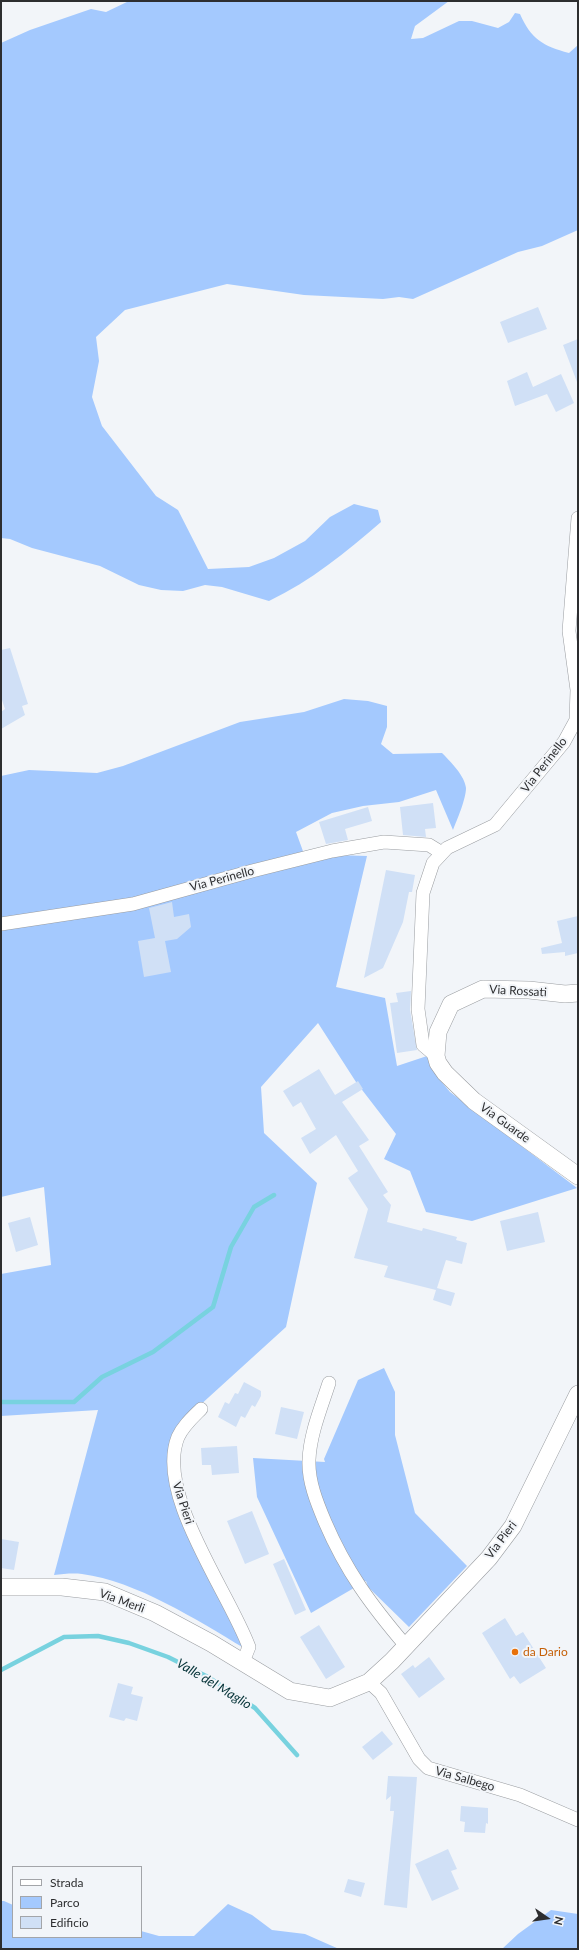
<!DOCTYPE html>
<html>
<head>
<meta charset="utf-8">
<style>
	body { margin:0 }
	#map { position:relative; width:579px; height:1950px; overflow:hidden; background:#f2f5f9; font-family:Lato,sans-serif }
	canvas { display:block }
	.frame { position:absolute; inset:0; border:2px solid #2d2e30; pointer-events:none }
	.legend { position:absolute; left:12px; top:1866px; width:130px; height:72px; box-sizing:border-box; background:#f2f5f9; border:1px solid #a3a5a9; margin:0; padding:5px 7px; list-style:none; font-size:12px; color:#2d2e30 }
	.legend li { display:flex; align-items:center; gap:8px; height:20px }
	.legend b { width:20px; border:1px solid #a3a5a9 }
	.north { position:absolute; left:527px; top:1898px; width:40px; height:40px; -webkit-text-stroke:3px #f2f5f9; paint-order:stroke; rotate:103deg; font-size:11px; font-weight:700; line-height:16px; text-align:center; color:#2d2e30 }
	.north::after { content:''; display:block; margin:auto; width:14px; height:18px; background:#2d2e30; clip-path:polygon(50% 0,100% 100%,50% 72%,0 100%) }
</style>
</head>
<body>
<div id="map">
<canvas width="579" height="1950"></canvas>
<div class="frame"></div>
<ul class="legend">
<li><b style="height:5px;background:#fff"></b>Strada</li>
<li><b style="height:11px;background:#a4c9fe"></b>Parco</li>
<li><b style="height:11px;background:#d0e0f6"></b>Edificio</li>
</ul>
<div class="north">N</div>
</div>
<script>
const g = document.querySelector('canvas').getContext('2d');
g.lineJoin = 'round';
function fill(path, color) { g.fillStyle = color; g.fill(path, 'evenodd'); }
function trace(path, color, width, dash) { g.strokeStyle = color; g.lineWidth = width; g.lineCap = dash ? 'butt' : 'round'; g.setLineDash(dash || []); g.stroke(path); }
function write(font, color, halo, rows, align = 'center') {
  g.font = font + ' Lato,sans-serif'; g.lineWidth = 4; g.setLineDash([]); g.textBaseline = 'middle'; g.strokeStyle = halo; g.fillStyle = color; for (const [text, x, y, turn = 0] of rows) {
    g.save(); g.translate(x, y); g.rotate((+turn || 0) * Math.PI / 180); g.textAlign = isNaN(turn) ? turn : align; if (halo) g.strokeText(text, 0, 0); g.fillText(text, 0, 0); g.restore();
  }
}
fill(new Path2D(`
	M 129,1 L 449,1 L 415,26 L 411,39 L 423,38 L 459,21 L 472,21 L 498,28 L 509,22 L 515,13 L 520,14 C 531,39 543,46 569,53 L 578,45 L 578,230 L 542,246 L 518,252 L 413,299 L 399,297 L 383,299 L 304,295 L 227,284 L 125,310 L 96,337 L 99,361 L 92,397 L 102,426 L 156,496 L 178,510 L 208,569 L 249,567 L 274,558 L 305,541 L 330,517 L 354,504 L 378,510 L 381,522 C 346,552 311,581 269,601 L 222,587 L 205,585 L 183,591 L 161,590 L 139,585 L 100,566 L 32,548 L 10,539 L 1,538 L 1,43 L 30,30 L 91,9 L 106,12 Z
	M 344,699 L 368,701 L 387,706 L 387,727 L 381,744 L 393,754 L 442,753 C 450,761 465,776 466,788 C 466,799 457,820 453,830 L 436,790 L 399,802 L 363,806 L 332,813 L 296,832 L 304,854 L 367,856 L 336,987 L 385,998 L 397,1066 L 427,1056 L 437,1076 L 450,1092 L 577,1188 L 472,1221 L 426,1212 L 410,1171 L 384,1159 L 396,1134 L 356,1082 L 318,1023 L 261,1087 L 264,1133 L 317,1183 L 286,1327 L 187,1417 L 173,1480 L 244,1648 C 197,1620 136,1581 82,1574 C 73,1573 63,1574 54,1575 L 98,1410 L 1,1416 L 1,1274 L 51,1265 L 44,1187 L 1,1197 L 1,776 L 29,770 L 97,773 L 123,766 L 240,722 L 304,712 Z
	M 384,1368 L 395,1392 L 395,1435 L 415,1513 L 467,1566 L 409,1627 L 368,1587 L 366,1581 L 311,1613 L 257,1497 L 253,1458 L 325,1462 L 324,1459 L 358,1380 Z
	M 1,1901 L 4,1901 L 13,1905 L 13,1937 L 141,1937 L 141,1931 L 159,1936 L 194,1936 L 228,1904 L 252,1915 L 272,1930 L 305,1934 L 339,1949 L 1,1949 Z
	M 551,1910 L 578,1914 L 578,1949 L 502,1949 L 518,1934 Z`), '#a4c9fe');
trace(new Path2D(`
	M 1,1402 L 74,1402 L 102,1377 L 153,1352 L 213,1307 L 231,1247 L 254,1207 L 274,1195
	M 1,1670 L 64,1637 L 98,1636 L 129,1643 L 168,1657 L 208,1677 L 255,1708 L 297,1755`), '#78d2df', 4.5);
fill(new Path2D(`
	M 538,307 L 547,329 L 508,343 L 500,322 Z
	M 578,339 L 578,381 L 577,382 L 563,345 Z
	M 527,372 L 533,387 L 561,374 L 574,403 L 556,412 L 547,394 L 515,406 L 507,381 Z
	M 10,648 L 28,704 L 22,706 L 25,715 L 1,729 L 1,712 L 5,709 L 1,697 L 1,650 Z
	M 433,803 L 436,828 L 425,829 L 426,837 L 403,835 L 400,807 Z
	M 368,807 L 372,821 L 345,829 L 348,840 L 326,844 L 319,822 Z
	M 386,870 L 415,875 L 412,892 L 409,892 L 403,922 L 383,968 L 364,978 Z
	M 172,902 L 174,917 L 189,914 L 191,927 L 177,939 L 165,941 L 171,972 L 144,977 L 138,941 L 155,938 L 149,908 Z
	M 578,916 L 578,953 L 565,956 L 565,952 L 542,954 L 541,948 L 562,943 L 557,921 Z
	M 411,991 L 410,1010 L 417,1050 L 397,1053 L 390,1003 L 398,1002 L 396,993 Z
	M 319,1069 L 335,1095 L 358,1081 L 363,1089 L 342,1102 L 369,1140 L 359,1146 L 388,1192 L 383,1195 L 391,1205 L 387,1222 L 422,1231 L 423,1228 L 457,1237 L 456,1240 L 467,1243 L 462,1264 L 446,1260 L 437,1288 L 455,1293 L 451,1306 L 433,1300 L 436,1290 L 384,1277 L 388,1266 L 354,1258 L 368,1209 L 348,1178 L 358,1171 L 336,1135 L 310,1154 L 301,1138 L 316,1129 L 301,1102 L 293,1107 L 283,1091 Z
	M 538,1212 L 545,1242 L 507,1251 L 500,1221 Z
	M 30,1217 L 38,1245 L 16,1252 L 8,1223 Z
	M 244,1382 L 261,1391 L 261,1396 L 255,1407 L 252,1405 L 245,1418 L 241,1416 L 236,1427 L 218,1417 L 225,1402 L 229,1404 L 235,1393 L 238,1394 Z
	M 281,1407 L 304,1412 L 297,1439 L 275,1434 Z
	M 237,1446 L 239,1473 L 212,1475 L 211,1465 L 202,1465 L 201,1448 Z
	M 252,1511 L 269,1554 L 245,1564 L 227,1521 Z
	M 1,1539 L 19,1542 L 14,1570 L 1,1568 Z
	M 284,1559 L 306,1610 L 295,1615 L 273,1564 Z
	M 505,1618 L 516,1636 L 523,1632 L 546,1668 L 520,1684 L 514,1676 L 510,1679 L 482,1633 Z
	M 319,1625 L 345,1667 L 326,1679 L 300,1637 Z
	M 429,1657 L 445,1679 L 419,1698 L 401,1674 L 413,1665 L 415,1668 Z
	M 118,1683 L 133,1687 L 131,1694 L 143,1697 L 137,1721 L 126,1718 L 124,1721 L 109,1717 Z
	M 382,1731 L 393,1744 L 373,1760 L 362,1747 Z
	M 388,1776 L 417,1777 L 407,1908 L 384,1905 L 394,1811 L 390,1811 L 391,1796 L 386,1800 Z
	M 461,1806 L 488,1808 L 488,1824 L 486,1823 L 485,1833 L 464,1832 L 465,1822 L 460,1821 Z
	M 448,1849 L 457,1869 L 451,1871 L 459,1889 L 432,1901 L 415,1864 Z
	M 348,1879 L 365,1883 L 361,1897 L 344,1892 Z`), '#d0e0f6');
const minor = new Path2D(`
	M 1,924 L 133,904 L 252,871 L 332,851 L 384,842 L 429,845 L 442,853
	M 436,1056 L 423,1045 L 418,1009 L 423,893 L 433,863 L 447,848 L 495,825 L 564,742 L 576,720 L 577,690 L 569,631 L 578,518
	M 329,1383 C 321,1408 310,1434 309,1460 C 308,1481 317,1503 325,1522 C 346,1571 371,1605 406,1646
	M 201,1409 C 192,1418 183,1426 178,1437 C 155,1494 229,1592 249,1647 L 243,1662
	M 369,1682 L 381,1693 L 419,1759 L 428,1768 L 520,1795 L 578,1820`);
const tertiary = new Path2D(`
	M 578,993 L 565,994 L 529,990 L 483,989 L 451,1004 L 438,1032 L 436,1056 L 438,1063 L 445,1073 L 474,1101 L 578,1176
	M 1,1587 L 62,1587 L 105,1592 L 155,1613 L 211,1643 L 290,1691 L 330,1698 L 369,1682 L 392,1661 L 489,1558 L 513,1526 L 578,1394`);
trace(minor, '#9a9da1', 14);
trace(tertiary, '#9a9da1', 18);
trace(minor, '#fff', 13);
trace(tertiary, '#fff', 17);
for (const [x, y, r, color] of [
	[515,1652,4,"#e8710a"]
]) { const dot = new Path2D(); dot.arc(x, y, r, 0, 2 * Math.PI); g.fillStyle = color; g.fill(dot); trace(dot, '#f2f5f9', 1.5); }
write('12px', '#2d2e30', '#f2f5f9', [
	["Via Perinello",544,765,-52],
	["Via Perinello",222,879,-15],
	["Via Rossati",518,991,3],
	["Via Guarde",505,1123,36],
	["Via Pieri",183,1503,72],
	["Via Pieri",501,1540,-53],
	["Via Merli",122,1601,20],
	["Via Salbego",465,1779,16]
]);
write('12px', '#c56008', '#f2f5f9', [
	["da Dario",523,1652]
], 'left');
write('italic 13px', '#043237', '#f2f5f9', [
	["Valle del Maglio",214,1684,31]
]);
</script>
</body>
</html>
